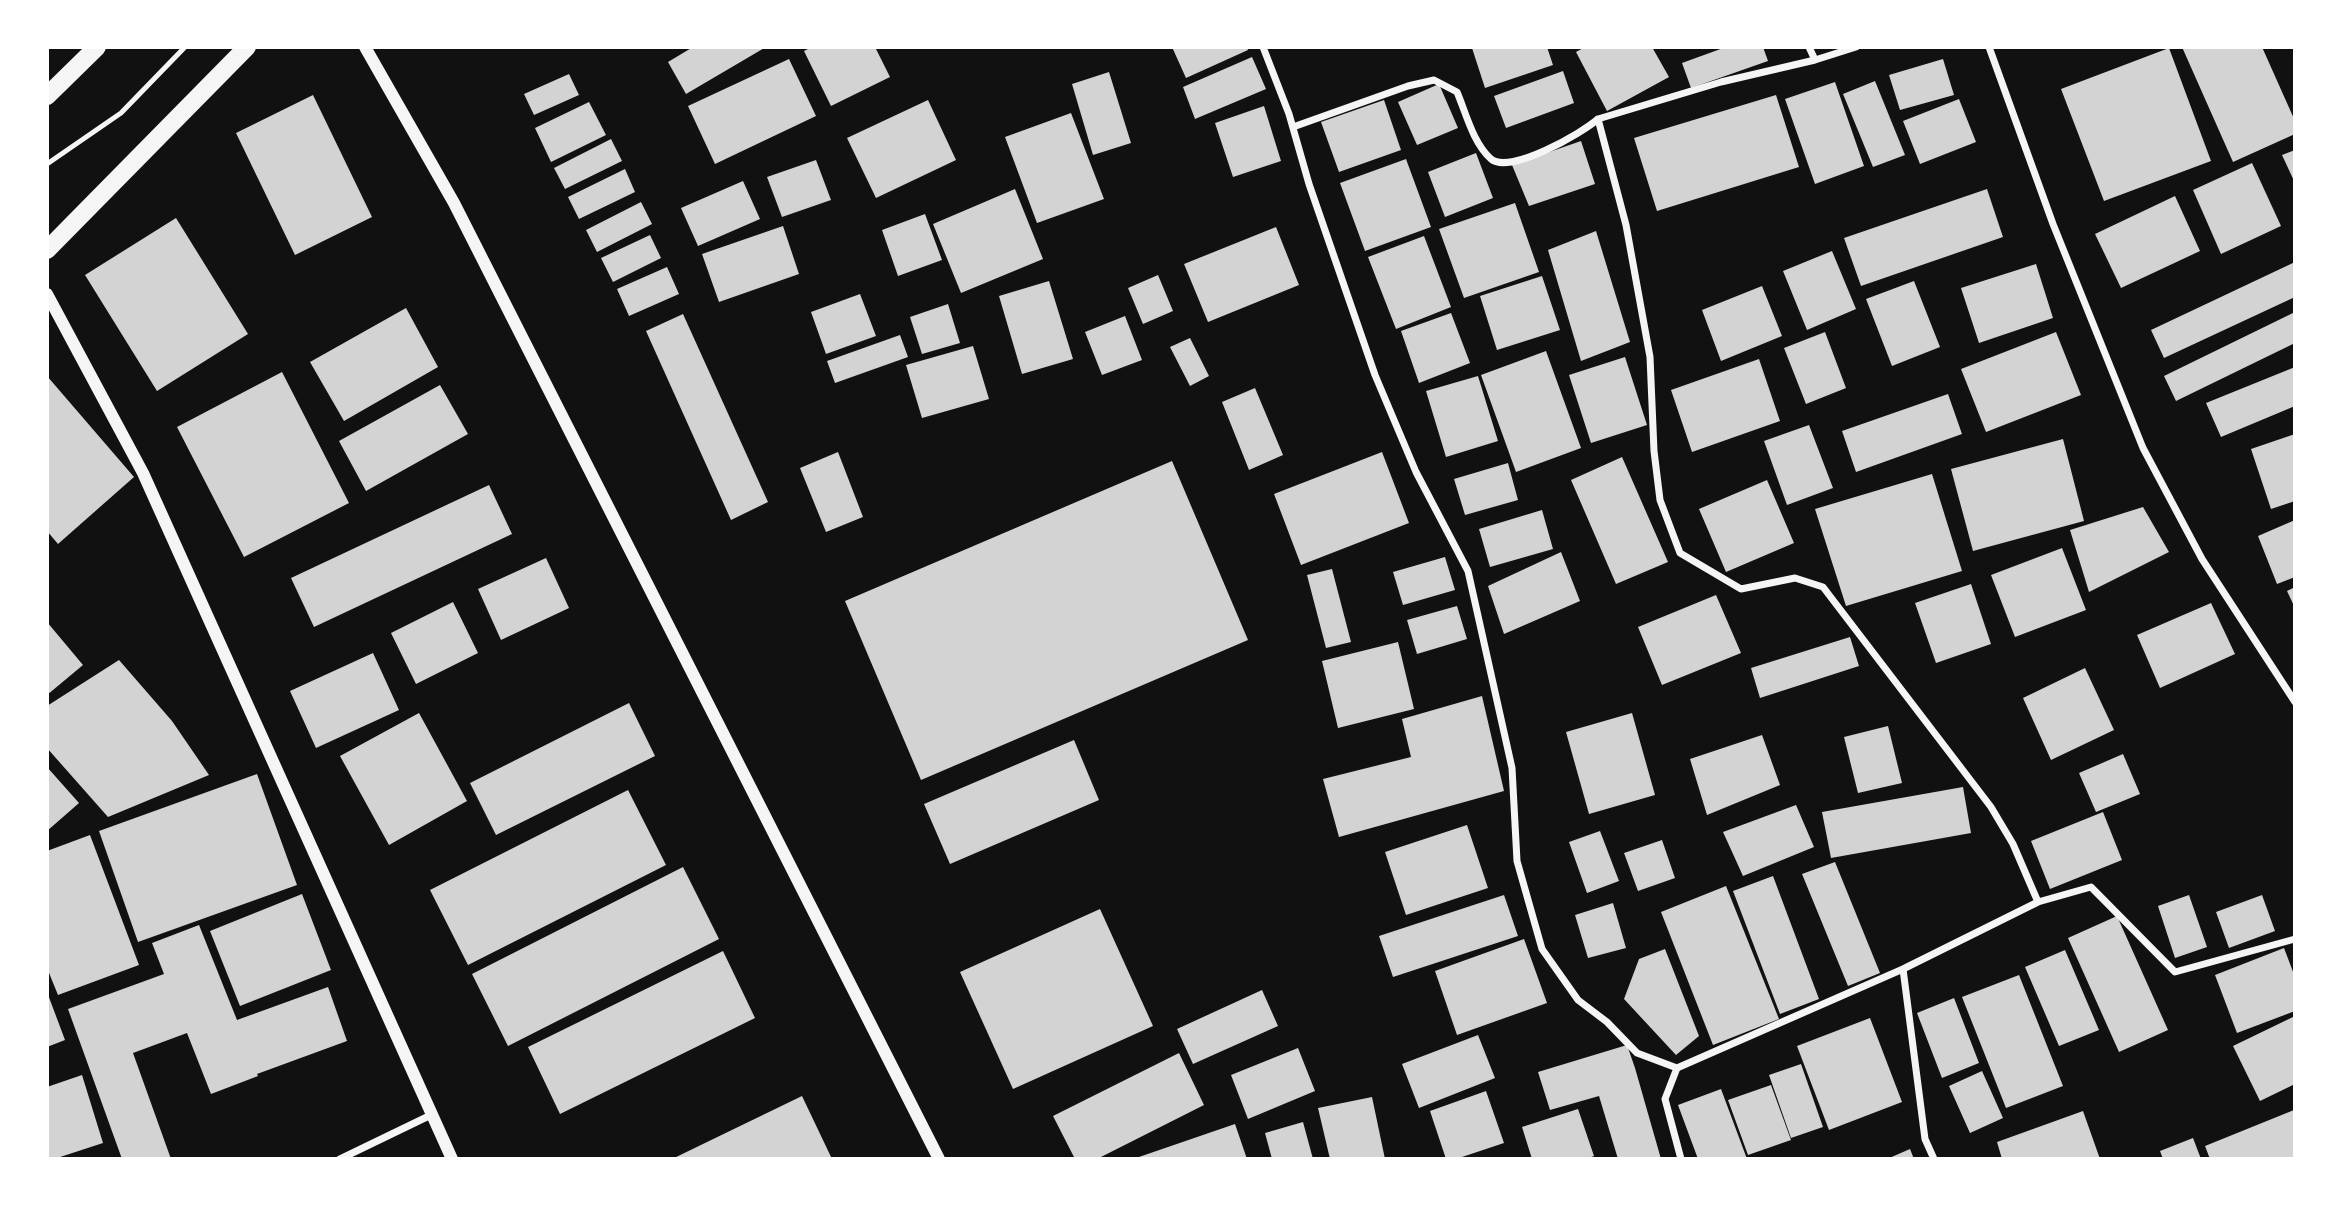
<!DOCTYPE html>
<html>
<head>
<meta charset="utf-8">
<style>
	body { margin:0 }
	#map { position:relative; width:2342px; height:1206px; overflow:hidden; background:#111; font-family:Mulish,sans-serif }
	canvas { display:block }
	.frame { position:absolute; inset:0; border:49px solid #fff; pointer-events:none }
</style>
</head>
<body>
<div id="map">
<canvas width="2342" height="1206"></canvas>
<div class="frame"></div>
</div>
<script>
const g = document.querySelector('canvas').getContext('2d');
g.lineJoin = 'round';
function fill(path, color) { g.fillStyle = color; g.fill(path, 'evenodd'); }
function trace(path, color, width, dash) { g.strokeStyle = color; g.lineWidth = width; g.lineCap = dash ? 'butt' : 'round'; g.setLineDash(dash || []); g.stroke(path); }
fill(new Path2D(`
	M 693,47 L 766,47 L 686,94 L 668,62 Z
	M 812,47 L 875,47 L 890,77 L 831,106 L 804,51 Z
	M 1172,47 L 1247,47 L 1248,50 L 1186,78 Z
	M 1475,47 L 1547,47 L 1553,65 L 1485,88 L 1472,48 Z
	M 1585,47 L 1652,47 L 1669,77 L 1607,111 L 1576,52 Z
	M 1726,47 L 1763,47 L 1768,61 L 1691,88 L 1682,63 Z
	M 2182,47 L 2262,47 L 2295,121 L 2295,134 L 2233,162 Z
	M 2169,48 L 2211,161 L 2104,201 L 2061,89 Z
	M 1252,57 L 1266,89 L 1195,119 L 1183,87 Z
	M 789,59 L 816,116 L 715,164 L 688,106 Z
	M 1943,59 L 1954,95 L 1900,110 L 1889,75 Z
	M 1563,71 L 1574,103 L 1506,128 L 1494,96 Z
	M 1109,72 L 1131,143 L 1093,155 L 1072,84 Z
	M 569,74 L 579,95 L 534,115 L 524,94 Z
	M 1875,81 L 1905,155 L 1873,167 L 1843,94 Z
	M 1835,82 L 1864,166 L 1815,184 L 1785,99 Z
	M 1439,84 L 1458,128 L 1417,145 L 1398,102 Z
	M 313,95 L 372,217 L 295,255 L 236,133 Z
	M 1776,95 L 1799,167 L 1657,211 L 1634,138 Z
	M 1959,99 L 1976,142 L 1920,164 L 1903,121 Z
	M 928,100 L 956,160 L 876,198 L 847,138 Z
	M 1384,100 L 1401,150 L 1339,172 L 1321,122 Z
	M 589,102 L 606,135 L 551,162 L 535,128 Z
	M 1264,106 L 1281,161 L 1233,177 L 1215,123 Z
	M 1071,113 L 1104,199 L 1037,223 L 1005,137 Z
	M 611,139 L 622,161 L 565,189 L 554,168 Z
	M 1581,141 L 1595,184 L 1529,206 L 1512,165 Z
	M 2295,150 L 2295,183 L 2282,155 Z
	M 1476,153 L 1493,198 L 1445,217 L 1428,172 Z
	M 1406,159 L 1431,227 L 1365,251 L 1340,183 Z
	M 816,160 L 831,200 L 782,217 L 767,177 Z
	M 2252,163 L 2281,226 L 2221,254 L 2193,190 Z
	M 625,169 L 635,192 L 579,219 L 568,197 Z
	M 743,181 L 760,219 L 698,246 L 681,208 Z
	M 1015,189 L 1043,259 L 961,293 L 933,224 Z
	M 1987,189 L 2003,237 L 1861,286 L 1844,238 Z
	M 2175,196 L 2200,251 L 2121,288 L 2095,234 Z
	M 641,202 L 652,224 L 597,252 L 586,230 Z
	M 1515,203 L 1539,272 L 1464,298 L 1439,229 Z
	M 925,214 L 942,260 L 898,276 L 882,230 Z
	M 176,218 L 248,334 L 157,391 L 85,275 Z
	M 783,226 L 799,274 L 719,302 L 702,254 Z
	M 1276,227 L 1299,285 L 1208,322 L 1184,264 Z
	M 1596,231 L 1630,342 L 1581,361 L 1548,250 Z
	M 650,235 L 661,258 L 613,282 L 601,258 Z
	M 1424,236 L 1451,307 L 1396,329 L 1368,257 Z
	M 1832,251 L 1856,309 L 1807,330 L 1783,271 Z
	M 2295,262 L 2295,297 L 2164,358 L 2151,330 Z
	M 2036,264 L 2053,318 L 1979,343 L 1961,288 Z
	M 667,267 L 679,294 L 629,316 L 617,289 Z
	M 1158,275 L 1173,311 L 1143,324 L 1128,288 Z
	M 1542,276 L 1560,330 L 1497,350 L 1480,296 Z
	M 1049,281 L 1073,359 L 1022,374 L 999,296 Z
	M 1914,281 L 1940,347 L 1892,366 L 1866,299 Z
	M 1762,286 L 1782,336 L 1721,361 L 1702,310 Z
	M 860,294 L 876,336 L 826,354 L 811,312 Z
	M 948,304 L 960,343 L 922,354 L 910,317 Z
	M 406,308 L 438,367 L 344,421 L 310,362 Z
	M 2295,312 L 2295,343 L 2176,401 L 2164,376 Z
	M 1451,313 L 1470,363 L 1419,383 L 1401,331 Z
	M 683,314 L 768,502 L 731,520 L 646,331 Z
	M 1125,316 L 1142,360 L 1102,375 L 1085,332 Z
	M 1825,332 L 1846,388 L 1806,404 L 1784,348 Z
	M 2056,332 L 2081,395 L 1986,432 L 1961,369 Z
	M 900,335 L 908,357 L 835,383 L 827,361 Z
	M 1190,338 L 1209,376 L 1190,386 L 1170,347 Z
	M 973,346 L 989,399 L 922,418 L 906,365 Z
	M 1546,351 L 1581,448 L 1516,472 L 1481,375 Z
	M 1625,357 L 1647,425 L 1591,443 L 1569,375 Z
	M 1759,359 L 1780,421 L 1692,452 L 1671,390 Z
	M 2295,367 L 2295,406 L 2221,437 L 2206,403 Z
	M 282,372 L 349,503 L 244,557 L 177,427 Z
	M 47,376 L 134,477 L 58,544 L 47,531 Z
	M 1478,376 L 1498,441 L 1446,457 L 1426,391 Z
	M 440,385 L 468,434 L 366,491 L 339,441 Z
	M 1255,388 L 1283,455 L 1249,470 L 1222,402 Z
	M 1948,394 L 1962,434 L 1856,472 L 1842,431 Z
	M 1809,425 L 1833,488 L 1787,505 L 1764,441 Z
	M 2295,434 L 2295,501 L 2271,509 L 2251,449 Z
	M 2063,439 L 2084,521 L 1973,551 L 1951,469 Z
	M 838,452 L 863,517 L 826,532 L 800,468 Z
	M 1382,452 L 1409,523 L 1301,565 L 1274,494 Z
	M 1622,457 L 1668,562 L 1616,584 L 1571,480 Z
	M 1172,461 L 1248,640 L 921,780 L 845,601 Z
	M 1508,463 L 1518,500 L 1465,515 L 1454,479 Z
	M 1932,474 L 1962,571 L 1846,606 L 1815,509 Z
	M 1767,480 L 1794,543 L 1726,572 L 1699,509 Z
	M 489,485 L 512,534 L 314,627 L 291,578 Z
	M 2143,507 L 2169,552 L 2089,592 L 2070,530 Z
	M 1542,510 L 1553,549 L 1490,567 L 1479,529 Z
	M 2295,520 L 2295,577 L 2277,584 L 2258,536 Z
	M 2062,548 L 2086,610 L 2015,637 L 1991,575 Z
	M 1561,552 L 1580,601 L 1504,634 L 1488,586 Z
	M 1445,557 L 1455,590 L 1403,605 L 1393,572 Z
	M 546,558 L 569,608 L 501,640 L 478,589 Z
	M 1332,569 L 1351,642 L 1326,648 L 1307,575 Z
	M 1971,584 L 1991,644 L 1936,663 L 1915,603 Z
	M 2295,587 L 2295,608 L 2287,591 Z
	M 1716,595 L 1741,653 L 1662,685 L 1638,627 Z
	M 453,602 L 478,653 L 416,684 L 391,633 Z
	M 2211,603 L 2235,654 L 2160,688 L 2137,635 Z
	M 1457,606 L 1467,639 L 1417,654 L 1407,620 Z
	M 47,622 L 83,665 L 47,695 Z
	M 1850,637 L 1859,666 L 1760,698 L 1751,668 Z
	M 1398,642 L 1414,709 L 1338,728 L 1322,661 Z
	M 373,653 L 399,710 L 316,748 L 290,691 Z
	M 119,660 L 172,721 L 209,775 L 108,817 L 47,748 L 47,706 Z
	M 2085,668 L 2114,730 L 2051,760 L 2023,698 Z
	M 1482,696 L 1504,791 L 1339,837 L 1323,779 L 1411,757 L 1402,719 Z
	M 629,703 L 655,756 L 496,835 L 470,783 Z
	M 419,713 L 467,801 L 389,845 L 340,756 Z
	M 1632,713 L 1655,795 L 1589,814 L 1566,732 Z
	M 1888,726 L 1902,783 L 1858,793 L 1844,737 Z
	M 1762,735 L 1780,785 L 1707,815 L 1690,759 Z
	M 1074,740 L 1099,800 L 950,864 L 924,804 Z
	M 2123,754 L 2140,794 L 2096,812 L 2079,773 Z
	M 47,767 L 79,803 L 47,831 Z
	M 257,774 L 297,885 L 138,942 L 99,831 Z
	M 1963,787 L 1971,833 L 1831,858 L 1822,812 Z
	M 628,790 L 666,865 L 468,965 L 430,890 Z
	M 1796,805 L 1814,847 L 1743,876 L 1723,832 Z
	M 2103,812 L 2122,860 L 2050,889 L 2031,841 Z
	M 1467,825 L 1488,888 L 1406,915 L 1385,852 Z
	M 1600,831 L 1619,881 L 1587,893 L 1569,842 Z
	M 90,835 L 139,965 L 58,995 L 47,968 L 47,851 Z
	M 1662,840 L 1675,878 L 1638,891 L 1624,853 Z
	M 1835,862 L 1880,973 L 1848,986 L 1802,874 Z
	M 683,867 L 719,939 L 508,1046 L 472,974 Z
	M 1773,876 L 1819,999 L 1780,1014 L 1733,891 Z
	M 1726,886 L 1779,1019 L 1713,1045 L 1661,912 Z
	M 302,894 L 331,970 L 240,1006 L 210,931 Z
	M 1504,895 L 1518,936 L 1393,977 L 1379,936 Z
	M 2189,895 L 2207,947 L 2175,958 L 2158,906 Z
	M 2262,895 L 2275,931 L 2229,948 L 2216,912 Z
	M 1613,903 L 1626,948 L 1588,958 L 1575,915 Z
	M 1100,909 L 1153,1026 L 1013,1089 L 960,972 Z
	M 2117,916 L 2168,1030 L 2119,1052 L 2068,938 Z
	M 199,925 L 237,1020 L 328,987 L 347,1041 L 257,1074 L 258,1076 L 211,1094 L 187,1033 L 133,1053 L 171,1159 L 122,1159 L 68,1009 L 164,974 L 152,943 Z
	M 1524,939 L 1547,1003 L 1457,1035 L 1435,971 Z
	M 2284,948 L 2295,977 L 2295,1011 L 2237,1033 L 2215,975 Z
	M 1665,949 L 1699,1036 L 1676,1055 L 1624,999 L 1639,959 Z
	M 2065,950 L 2099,1030 L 2059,1046 L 2025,967 Z
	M 723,951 L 755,1018 L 560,1114 L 528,1047 Z
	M 2019,975 L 2063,1086 L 2006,1108 L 1962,997 Z
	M 1262,990 L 1278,1026 L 1193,1064 L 1177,1029 Z
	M 47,992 L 65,1040 L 47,1047 Z
	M 1954,998 L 1979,1063 L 1942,1078 L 1917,1013 Z
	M 2295,1016 L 2295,1084 L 2260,1101 L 2233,1046 Z
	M 1870,1018 L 1902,1102 L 1829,1130 L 1797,1046 Z
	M 1478,1035 L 1495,1078 L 1419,1108 L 1402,1064 Z
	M 1627,1045 L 1635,1068 L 1661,1159 L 1618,1159 L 1599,1096 L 1550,1110 L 1538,1072 Z
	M 1298,1048 L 1315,1091 L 1248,1119 L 1231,1075 Z
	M 1179,1053 L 1204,1105 L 1097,1159 L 1075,1159 L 1053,1116 Z
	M 1801,1064 L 1823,1127 L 1791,1138 L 1769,1075 Z
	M 1982,1071 L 2003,1118 L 1970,1133 L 1949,1086 Z
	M 82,1075 L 103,1143 L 54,1159 L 47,1159 L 47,1087 Z
	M 1771,1085 L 1791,1140 L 1748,1155 L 1728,1100 Z
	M 1721,1089 L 1747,1159 L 1698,1159 L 1678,1105 Z
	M 1486,1091 L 1504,1143 L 1456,1159 L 1446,1159 L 1430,1111 Z
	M 802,1096 L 832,1159 L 672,1159 Z
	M 1372,1097 L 1385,1159 L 1330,1159 L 1318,1108 Z
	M 1578,1109 L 1594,1156 L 1586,1159 L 1532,1159 L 1522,1127 Z
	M 2294,1110 L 2295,1159 L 2210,1159 L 2205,1146 Z
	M 2083,1111 L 2100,1159 L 2002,1159 L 1997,1142 Z
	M 1303,1122 L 1313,1159 L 1272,1159 L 1265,1133 Z
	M 1235,1124 L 1247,1159 L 1136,1159 L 1136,1158 Z
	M 2193,1138 L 2201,1159 L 2163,1159 L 2160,1151 Z
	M 1910,1149 L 1914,1159 L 1887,1159 Z`), '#d3d3d3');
trace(new Path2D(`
	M 47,164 L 121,113 L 185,47`), '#f5f5f5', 5);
trace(new Path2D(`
	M 1263,47 L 1289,114 L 1309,184 L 1375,375 L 1416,472 L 1468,571 L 1512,768 L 1517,861 L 1542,949 L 1578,1000 L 1607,1022 L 1637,1053 L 1677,1068 L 1665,1099 L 1681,1159
	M 1809,47 L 1815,60
	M 1989,47 L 2053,224 L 2143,448 L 2202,559 L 2295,702
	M 1598,119 L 1626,225 L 1650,357 L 1654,451 L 1660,500 L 1680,553 L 1741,589 L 1795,578 L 1823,587 L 1991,807 L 2013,844 L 2038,902
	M 1293,127 L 1408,86 L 1434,80 L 1457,92 C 1466,113 1473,143 1491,159 C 1510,175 1582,133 1598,119 L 1721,82 L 1815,60 L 1856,47
	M 1903,969 L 1925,1139 L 1934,1159
	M 1677,1068 L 1903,969 L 2038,902 L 2091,887 L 2175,972 L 2295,939
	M 340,1159 L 431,1115`), '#f5f5f5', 7);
trace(new Path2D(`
	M 365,47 L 454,203 L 939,1159
	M 47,294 L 143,473 L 452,1159`), '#f5f5f5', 12);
trace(new Path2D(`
	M 47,96 L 97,47
	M 47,250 L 247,47`), '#f5f5f5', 18);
</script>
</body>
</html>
